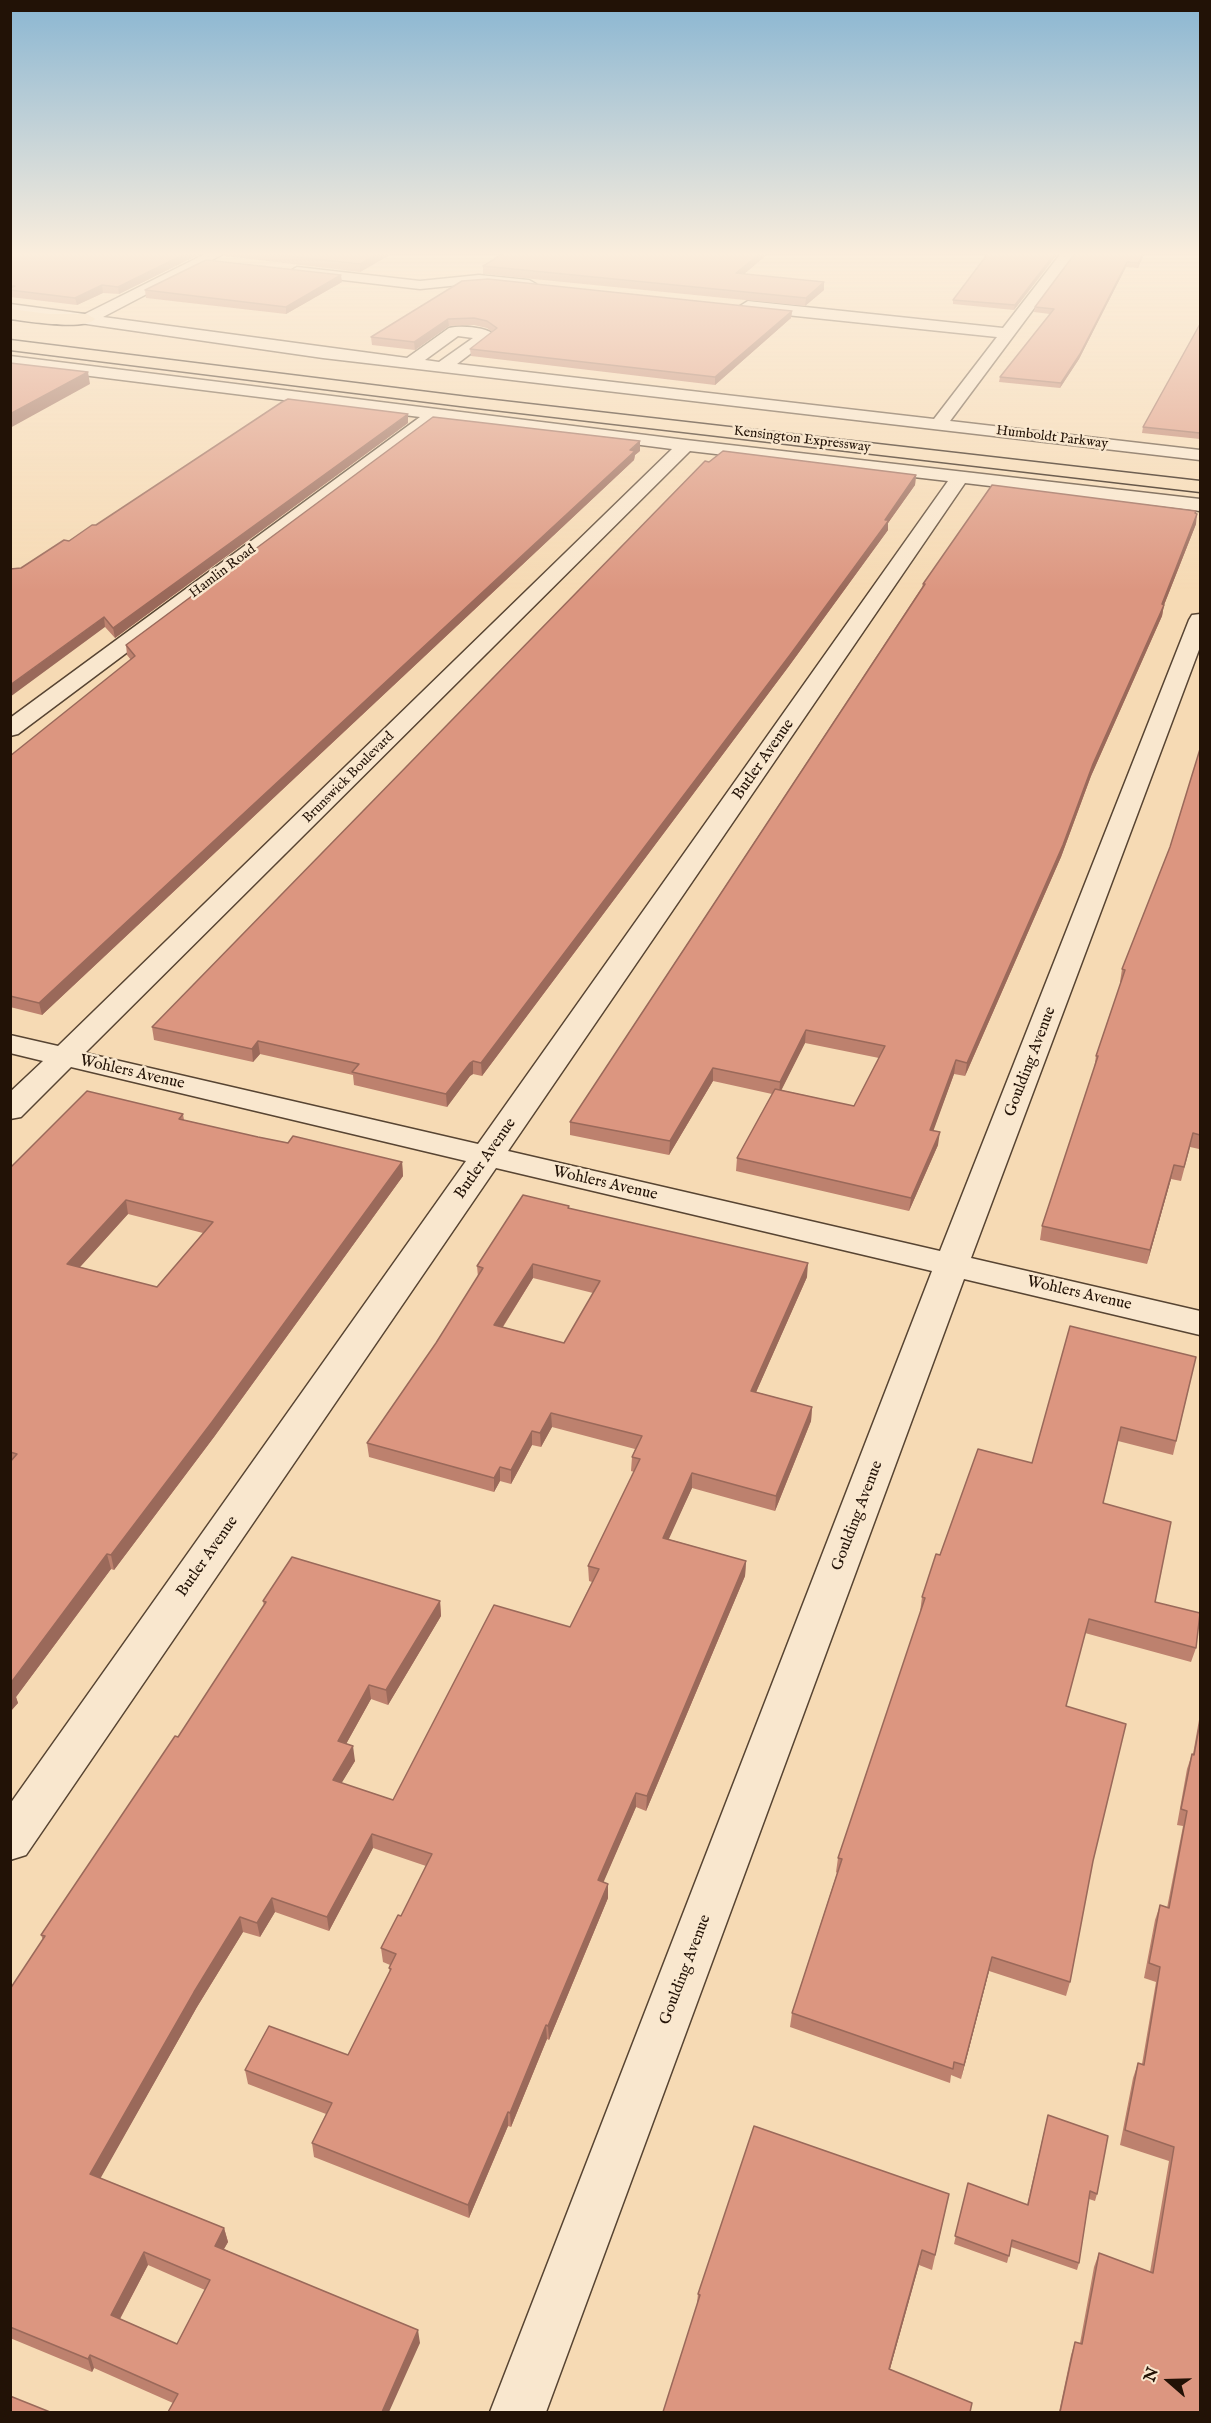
<!DOCTYPE html>
<html>
<head>
<meta charset="utf-8">
<style>
	body { margin:0 }
	#map { position:relative; width:1211px; height:2423px; overflow:hidden; background:#f6dab4; font-family:"IM FELL English",serif }
	canvas { display:block }
	.frame { position:absolute; inset:0; border:12px solid #221206; pointer-events:none }
	.north { position:absolute; left:1139px; top:2351px; width:60px; height:60px; -webkit-text-stroke:4px #f9e7ce; paint-order:stroke; rotate:290deg; font-size:16px; font-weight:700; line-height:24px; text-align:center; color:#221206 }
	.north::after { content:''; display:block; margin:auto; width:21px; height:27px; background:#221206; clip-path:polygon(50% 0,100% 100%,50% 72%,0 100%) }
</style>
</head>
<body>
<div id="map">
<canvas width="1211" height="2423"></canvas>
<div class="frame"></div>
<div class="north">N</div>
</div>
<script>
const g = document.querySelector('canvas').getContext('2d');
g.lineJoin = 'round';
function trace(path, color, width, dash) { g.strokeStyle = color; g.lineWidth = width; g.lineCap = dash ? 'butt' : 'round'; g.setLineDash(dash || []); g.stroke(path); }
function fill(path, color) { g.fillStyle = color; g.fill(path, 'evenodd'); }
function write(font, color, halo, rows, align = 'center') {
  g.font = font + ' "IM FELL English",serif'; g.lineWidth = 5; g.setLineDash([]); g.textBaseline = 'middle'; g.strokeStyle = halo; g.fillStyle = color; for (const [text, x, y, turn = 0] of rows) {
    g.save(); g.translate(x, y); g.rotate((+turn || 0) * Math.PI / 180); g.textAlign = isNaN(turn) ? turn : align; if (halo) g.strokeText(text, 0, 0); g.fillText(text, 0, 0); g.restore();
  }
}
const minor = new Path2D(`
	M 209,252 L 227,252 L 103,317 L 407,358 L 449,328 C 461,325 487,327 495,335 L 457,364 L 934,419 L 997,337 L 748,311 L 740,306 L 748,301 L 1003,328 L 1062,252 L 1076,252 L 950,421 L 1200,450 L 1200,460 L 323,358 L 10,313 L 10,304 L 85,314 ZM 458,336 L 473,338 L 439,362 L 425,360 Z
	M 297,267 L 420,281 L 479,275 L 529,280 L 536,284 L 529,288 L 479,283 L 420,289 L 292,274 L 290,271 Z
	M 10,356 L 686,440 L 1200,499 L 1200,511 L 965,483 L 508,1151 L 940,1251 L 1189,620 L 1192,615 L 1200,614 L 1200,647 L 971,1258 L 1200,1311 L 1200,1335 L 964,1279 L 546,2412 L 490,2412 L 932,1271 L 496,1168 L 26,1855 L 10,1860 L 10,1804 L 466,1161 L 71,1067 L 21,1117 L 10,1119 L 10,1092 L 43,1061 L 10,1053 L 10,1035 L 58,1046 L 672,449 L 439,419 L 18,734 L 10,736 L 10,718 L 420,417 L 10,366 ZM 690,451 L 948,481 L 478,1144 L 85,1053 Z`);
const highway = new Path2D(`
	M 10,309 L 49,314 L 87,314 L 95,319 C 84,331 27,321 10,319 Z
	M 10,340 L 468,397 L 1200,481 L 1200,492 L 468,407 L 10,350 Z`);
trace(minor, '#574432', 3);
trace(highway, '#221206', 3);
fill(minor, '#f9e7ce');
fill(highway, '#f6dab4');
fill(new Path2D(`
	M 10,252 L 204,252 L 119,294 L 103,293 L 77,305 L 10,297 Z
	M 225,252 L 395,252 L 360,272 L 225,256 Z
	M 770,252 L 744,274 L 824,282 L 824,290 L 805,306 L 483,274 L 483,266 Z
	M 1059,252 L 1014,310 L 953,304 L 953,300 Z
	M 1145,252 L 1138,268 L 1126,267 L 1079,359 L 1060,388 L 999,382 L 1000,377 L 1050,314 L 1034,312 L 1035,307 Z
	M 462,281 L 792,311 L 791,318 L 715,385 L 471,356 L 470,349 L 492,332 L 487,328 L 474,325 L 449,326 L 415,350 L 372,345 L 371,337 Z
	M 342,282 L 286,314 L 146,298 L 145,290 Z
	M 1200,324 L 1200,439 L 1142,433 L 1143,427 Z
	M 408,423 L 115,638 L 105,627 L 21,568 L 96,525 Z
	M 640,451 L 635,455 L 634,460 L 42,1015 L 10,1007 L 10,756 L 131,660 L 127,655 L 126,645 Z
	M 916,475 L 915,485 L 888,523 L 888,530 L 789,666 L 482,1076 L 473,1074 L 470,1076 L 447,1107 L 354,1085 L 353,1075 L 260,1054 L 253,1062 L 154,1040 L 152,1027 Z
	M 1196,511 L 1196,524 L 1164,605 L 1162,616 L 1091,776 L 1061,857 L 965,1076 L 954,1074 L 933,1130 L 938,1145 L 909,1211 L 736,1171 L 737,1158 L 772,1094 L 713,1081 L 669,1155 L 570,1135 L 570,1122 L 922,587 L 923,584 ZM 805,1043 L 879,1058 L 854,1106 L 781,1090 Z
	M 1200,749 L 1200,1143 L 1199,1149 L 1190,1147 L 1181,1181 L 1171,1179 L 1147,1264 L 1040,1240 L 1042,1226 L 1094,1069 L 1096,1056 L 1121,983 L 1120,982 L 1122,969 L 1170,847 Z
	M 183,1114 L 184,1120 L 258,1137 L 288,1143 L 402,1162 L 403,1176 L 214,1437 L 114,1570 L 111,1569 L 16,1697 L 18,1703 L 10,1712 L 10,1168 ZM 128,1214 L 203,1233 L 157,1287 L 80,1267 Z
	M 569,1208 L 807,1277 L 756,1392 L 812,1407 L 811,1421 L 775,1511 L 692,1488 L 668,1539 L 746,1561 L 745,1576 L 646,1811 L 636,1807 L 603,1882 L 608,1898 L 549,2040 L 547,2039 L 511,2127 L 508,2126 L 469,2218 L 314,2157 L 312,2143 L 326,2114 L 248,2084 L 245,2070 L 348,2055 L 390,1972 L 389,1968 L 390,1965 L 383,1962 L 381,1948 L 401,1916 L 426,1866 L 373,1848 L 329,1931 L 275,1912 L 260,1937 L 243,1932 L 197,2007 L 100,2178 L 224,2228 L 228,2242 L 224,2249 L 420,2343 L 173,2403 L 94,2368 L 92,2372 L 10,2338 L 10,1989 L 43,1940 L 41,1935 L 178,1737 L 264,1606 L 263,1601 L 440,1601 L 441,1616 L 388,1705 L 371,1699 L 346,1744 L 355,1761 L 341,1783 L 393,1800 L 570,1627 L 592,1582 L 589,1581 L 588,1566 L 634,1472 L 631,1471 L 632,1457 L 635,1449 L 552,1427 L 541,1447 L 532,1445 L 511,1484 L 500,1481 L 494,1492 L 369,1457 L 367,1443 L 436,1343 L 478,1277 L 477,1266 ZM 533,1278 L 593,1293 L 564,1343 L 503,1327 ZM 148,2265 L 205,2290 L 177,2344 L 120,2319 Z
	M 1196,1357 L 1173,1455 L 1118,1441 L 1103,1503 L 1155,1602 L 1196,1648 L 1191,1662 L 1085,1633 L 1066,1706 L 1093,1861 L 1070,1982 L 1066,1996 L 989,1971 L 961,2079 L 951,2075 L 950,2083 L 790,2027 L 792,2013 L 837,1873 L 836,1872 L 838,1858 L 921,1612 L 920,1612 L 922,1597 L 940,1555 L 1032,1463 Z
	M 1200,1714 L 1200,2412 L 1059,2412 L 1071,2355 L 1075,2342 L 1080,2343 L 1094,2267 L 1099,2253 L 1150,2272 L 1169,2161 L 1120,2145 L 1133,2078 L 1138,2063 L 1142,2064 L 1156,1982 L 1144,1978 L 1155,1920 L 1160,1905 L 1167,1908 L 1183,1826 L 1177,1825 L 1187,1769 L 1192,1754 L 1193,1754 Z
	M 1048,2115 L 1097,2194 L 1095,2201 L 1089,2199 L 1079,2263 L 1077,2270 L 1011,2247 L 1007,2263 L 954,2244 L 968,2183 L 1027,2205 Z
	M 949,2194 L 932,2270 L 919,2265 L 890,2369 L 697,2303 L 698,2294 Z`), '#bd816e');
fill(new Path2D(`
	M 189,252 L 204,252 L 119,294 L 118,287 Z
	M 382,252 L 395,252 L 360,272 L 360,264 Z
	M 762,252 L 770,252 L 736,281 L 736,273 Z
	M 1056,252 L 1059,252 L 1014,310 L 1015,305 Z
	M 1144,252 L 1145,252 L 1138,268 L 1138,263 Z
	M 1127,262 L 1126,267 L 1079,359 L 1060,388 L 1061,383 Z
	M 341,275 L 342,282 L 286,314 L 286,307 Z
	M 824,282 L 824,290 L 805,306 L 806,298 Z
	M 102,285 L 103,293 L 77,305 L 75,298 Z
	M 792,311 L 791,318 L 715,385 L 715,377 Z
	M 448,319 L 449,326 L 415,350 L 414,342 Z
	M 88,372 L 90,384 L 10,428 L 10,414 Z
	M 408,414 L 408,423 L 115,638 L 113,628 Z
	M 640,441 L 640,451 L 635,455 L 634,460 L 42,1015 L 39,1003 Z
	M 916,475 L 915,485 L 888,523 L 888,530 L 789,666 L 482,1076 L 481,1063 L 885,520 Z
	M 1197,514 L 1196,524 L 1164,605 L 1162,616 L 1091,776 L 1061,857 L 965,1076 L 967,1063 L 1093,764 L 1162,604 Z
	M 104,617 L 105,627 L 10,697 L 10,685 Z
	M 806,1030 L 805,1043 L 779,1095 L 780,1082 Z
	M 258,1041 L 260,1054 L 253,1062 L 252,1049 Z
	M 956,1060 L 954,1074 L 929,1143 L 930,1130 Z
	M 473,1061 L 473,1074 L 470,1076 L 447,1107 L 446,1094 L 470,1063 Z
	M 713,1068 L 713,1081 L 669,1155 L 670,1141 Z
	M 940,1132 L 938,1145 L 909,1211 L 911,1198 Z
	M 402,1162 L 403,1176 L 214,1437 L 114,1570 L 111,1555 Z
	M 1174,1165 L 1171,1179 L 1147,1264 L 1150,1250 Z
	M 126,1200 L 128,1214 L 70,1278 L 67,1264 Z
	M 808,1263 L 807,1277 L 750,1406 L 751,1391 Z
	M 533,1264 L 533,1278 L 495,1339 L 494,1325 Z
	M 812,1407 L 811,1421 L 775,1511 L 776,1496 Z
	M 551,1413 L 552,1427 L 541,1447 L 540,1433 Z
	M 532,1431 L 532,1445 L 511,1484 L 511,1470 Z
	M 500,1467 L 500,1481 L 494,1492 L 494,1478 Z
	M 692,1473 L 692,1488 L 663,1552 L 663,1538 Z
	M 107,1554 L 111,1569 L 16,1697 L 18,1703 L 10,1712 L 10,1684 Z
	M 746,1561 L 745,1576 L 646,1811 L 647,1796 Z
	M 440,1601 L 441,1616 L 388,1705 L 386,1690 Z
	M 369,1685 L 371,1699 L 340,1755 L 338,1741 Z
	M 353,1746 L 355,1761 L 335,1794 L 333,1780 Z
	M 636,1793 L 636,1807 L 598,1895 L 598,1880 Z
	M 372,1834 L 373,1848 L 329,1931 L 327,1917 Z
	M 608,1884 L 608,1898 L 549,2040 L 548,2026 Z
	M 272,1898 L 275,1912 L 260,1937 L 257,1923 Z
	M 240,1917 L 243,1932 L 197,2007 L 95,2188 L 90,2174 L 194,1992 Z
	M 992,1957 L 989,1971 L 961,2079 L 964,2065 Z
	M 546,2025 L 547,2039 L 511,2127 L 510,2113 Z
	M 508,2112 L 508,2126 L 469,2218 L 468,2205 Z
	M 224,2228 L 228,2242 L 218,2259 L 215,2246 Z
	M 922,2250 L 919,2265 L 886,2383 L 889,2369 Z
	M 144,2252 L 148,2265 L 115,2328 L 111,2315 Z
	M 418,2330 L 420,2343 L 389,2412 L 382,2412 Z
	M 90,2355 L 94,2368 L 92,2372 L 88,2359 Z`), '#9a695a');
const building = new Path2D(`
	M 10,252 L 189,252 L 118,287 L 102,285 L 75,298 L 10,290 L 10,288 L 15,286 L 10,286 Z
	M 251,252 L 382,252 L 360,264 Z
	M 506,252 L 762,252 L 736,273 L 824,282 L 806,298 L 483,266 Z
	M 989,252 L 1056,252 L 1015,305 L 953,300 Z
	M 1076,252 L 1144,252 L 1138,263 L 1127,262 L 1080,354 L 1061,383 L 1000,377 L 1054,309 L 1035,307 Z
	M 206,260 L 341,275 L 286,307 L 145,290 Z
	M 488,279 L 792,311 L 715,377 L 470,349 L 497,328 L 487,321 L 474,318 L 448,319 L 414,342 L 371,337 L 462,281 Z
	M 1200,324 L 1200,433 L 1143,427 Z
	M 10,363 L 88,372 L 10,414 Z
	M 288,399 L 408,414 L 113,628 L 104,617 L 10,685 L 10,569 L 21,568 L 64,540 L 69,541 L 92,525 L 96,525 L 282,402 Z
	M 433,417 L 640,441 L 630,450 L 635,451 L 39,1003 L 10,996 L 10,756 L 135,656 L 126,645 Z
	M 723,451 L 916,475 L 885,520 L 889,520 L 790,655 L 481,1063 L 473,1061 L 470,1063 L 446,1094 L 352,1072 L 359,1064 L 258,1041 L 252,1049 L 152,1027 L 705,461 L 709,462 Z
	M 992,485 L 1196,511 L 1195,513 L 1197,514 L 1162,604 L 1164,605 L 1093,764 L 1063,845 L 967,1063 L 956,1060 L 930,1130 L 940,1132 L 911,1198 L 737,1158 L 775,1089 L 854,1106 L 885,1046 L 806,1030 L 780,1082 L 713,1068 L 670,1141 L 570,1122 L 925,584 L 923,584 Z
	M 1200,749 L 1200,1135 L 1193,1133 L 1184,1167 L 1174,1165 L 1150,1250 L 1042,1226 L 1098,1056 L 1096,1056 L 1125,970 L 1122,969 L 1170,847 Z
	M 87,1091 L 183,1114 L 179,1119 L 258,1137 L 288,1143 L 293,1136 L 402,1162 L 212,1422 L 111,1555 L 107,1554 L 10,1684 L 10,1462 L 17,1454 L 10,1452 L 10,1168 ZM 126,1200 L 213,1222 L 157,1287 L 67,1264 Z
	M 523,1195 L 569,1206 L 568,1208 L 808,1263 L 751,1391 L 812,1407 L 776,1496 L 692,1473 L 663,1538 L 746,1561 L 647,1796 L 636,1793 L 598,1880 L 608,1884 L 548,2026 L 546,2025 L 510,2113 L 508,2112 L 468,2205 L 312,2143 L 332,2103 L 245,2070 L 269,2026 L 348,2055 L 391,1969 L 389,1968 L 396,1954 L 381,1948 L 398,1915 L 401,1916 L 432,1854 L 372,1834 L 327,1917 L 272,1898 L 257,1923 L 240,1917 L 194,1992 L 90,2174 L 224,2228 L 215,2246 L 418,2330 L 382,2412 L 168,2412 L 178,2394 L 90,2355 L 88,2359 L 10,2327 L 10,1989 L 45,1936 L 41,1935 L 175,1736 L 178,1737 L 266,1602 L 263,1601 L 292,1557 L 440,1601 L 386,1690 L 369,1685 L 338,1741 L 353,1746 L 333,1780 L 393,1800 L 494,1605 L 570,1627 L 599,1569 L 588,1566 L 640,1459 L 632,1457 L 642,1436 L 551,1413 L 540,1433 L 532,1431 L 511,1470 L 500,1467 L 494,1478 L 367,1443 L 436,1343 L 483,1268 L 477,1266 ZM 533,1264 L 600,1281 L 564,1343 L 494,1325 ZM 144,2252 L 210,2280 L 177,2344 L 111,2315 Z
	M 1070,1326 L 1196,1357 L 1176,1441 L 1121,1427 L 1103,1503 L 1171,1522 L 1155,1602 L 1200,1613 L 1196,1648 L 1089,1619 L 1066,1706 L 1126,1724 L 1093,1861 L 1070,1982 L 992,1957 L 964,2065 L 954,2062 L 953,2069 L 792,2013 L 842,1859 L 838,1858 L 925,1598 L 922,1597 L 936,1554 L 940,1555 L 978,1449 L 1032,1463 Z
	M 1200,1722 L 1200,2412 L 1060,2412 L 1075,2342 L 1082,2344 L 1099,2253 L 1153,2273 L 1174,2147 L 1125,2130 L 1138,2063 L 1144,2065 L 1160,1967 L 1149,1963 L 1160,1905 L 1169,1908 L 1187,1811 L 1181,1809 L 1192,1754 L 1194,1755 Z
	M 1048,2115 L 1108,2136 L 1097,2194 L 1090,2191 L 1079,2263 L 1012,2240 L 1009,2256 L 955,2236 L 968,2183 L 1028,2205 Z
	M 754,2126 L 949,2194 L 935,2255 L 922,2250 L 889,2369 L 972,2403 L 970,2412 L 663,2412 L 700,2295 L 698,2294 Z
	M 10,2396 L 50,2412 L 10,2412 Z`);
fill(building, '#dc9680');
trace(building, '#9a695a', 1.5);
const sky = g.createLinearGradient(0, 0, 0, 591);
sky.addColorStop(0, '#8ab6d2');
sky.addColorStop(0.43, '#fbeedd');
sky.addColorStop(1, '#fbeedd00');
g.fillStyle = sky;
g.fillRect(0, 0, 1211, 591);
write('14px', '#221206', '#f9e7ce', [
	["Humboldt Parkway",1052,438,7],
	["Kensington Expressway",802,440,7],
	["Hamlin Road",223,572,-37],
	["Brunswick Boulevard",349,778,-45]
]);
write('16px', '#221206', '#f9e7ce', [
	["Butler Avenue",764,760,-55],
	["Goulding Avenue",1031,1062,-69],
	["Wohlers Avenue",132,1073,13],
	["Butler Avenue",486,1159,-55],
	["Wohlers Avenue",605,1184,13],
	["Wohlers Avenue",1079,1294,13],
	["Goulding Avenue",858,1516,-69],
	["Butler Avenue",208,1557,-55],
	["Goulding Avenue",686,1970,-69]
]);
</script>
</body>
</html>
